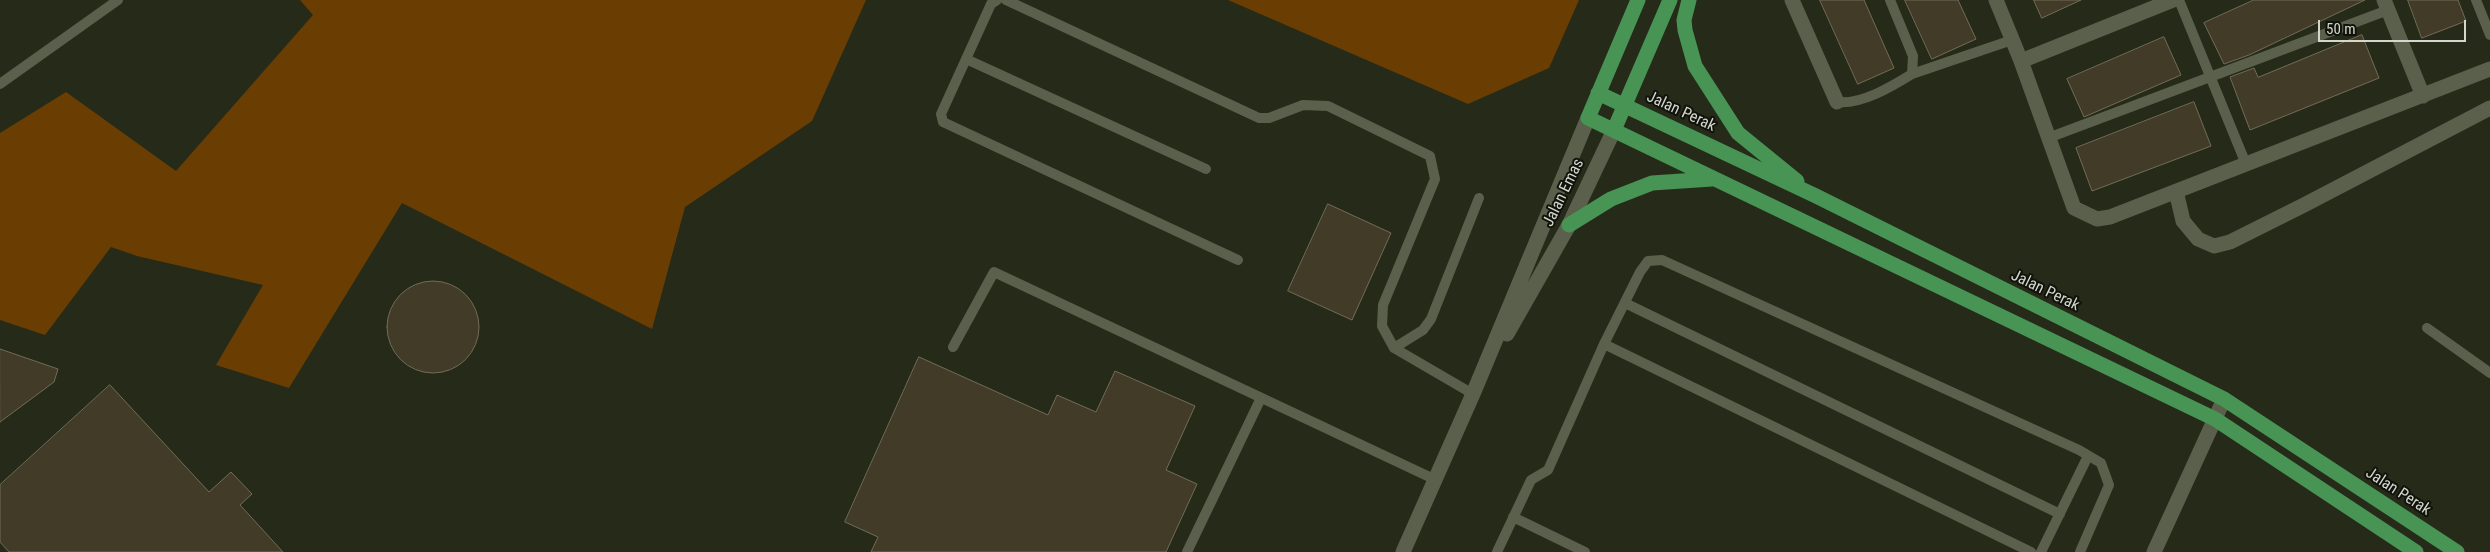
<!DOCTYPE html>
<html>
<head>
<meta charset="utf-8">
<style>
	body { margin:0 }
	#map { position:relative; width:2490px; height:552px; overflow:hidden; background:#262b19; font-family:"Roboto Condensed",sans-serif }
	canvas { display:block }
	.scale { position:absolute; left:2318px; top:20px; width:148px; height:22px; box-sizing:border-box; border:2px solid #d4d7cc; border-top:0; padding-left:6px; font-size:15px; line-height:18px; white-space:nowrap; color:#d4d7cc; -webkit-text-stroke:4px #10120b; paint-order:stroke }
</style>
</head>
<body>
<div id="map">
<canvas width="2490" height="552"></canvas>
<div class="scale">50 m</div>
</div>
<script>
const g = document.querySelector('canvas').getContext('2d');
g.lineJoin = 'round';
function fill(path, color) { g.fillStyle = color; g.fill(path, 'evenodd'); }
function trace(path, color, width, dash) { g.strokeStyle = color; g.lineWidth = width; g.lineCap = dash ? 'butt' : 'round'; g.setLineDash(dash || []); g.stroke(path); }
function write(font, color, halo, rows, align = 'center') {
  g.font = font + ' "Roboto Condensed",sans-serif'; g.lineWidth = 4; g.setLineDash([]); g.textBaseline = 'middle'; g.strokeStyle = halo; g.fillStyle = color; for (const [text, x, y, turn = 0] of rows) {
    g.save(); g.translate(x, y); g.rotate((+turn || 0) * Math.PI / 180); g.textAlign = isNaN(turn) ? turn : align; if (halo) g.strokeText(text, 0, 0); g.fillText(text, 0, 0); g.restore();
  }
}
fill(new Path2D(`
	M 300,0 L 866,0 L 812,121 L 685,207 L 652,329 L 402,203 L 289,388 L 216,365 L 263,285 L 137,256 L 111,247 L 45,335 L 0,320 L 0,133 L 66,92 L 176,171 L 313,15 Z
	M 1228,0 L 1579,0 L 1549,68 L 1468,104 Z`), '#6a3e03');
const building = new Path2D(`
	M 1820,0 L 1864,0 L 1894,68 L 1858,84 Z
	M 1905,0 L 1958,0 L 1976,39 L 1932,59 Z
	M 2034,0 L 2081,0 L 2042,18 Z
	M 2254,0 L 2365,0 L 2249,55 L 2224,64 L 2204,23 Z
	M 2408,0 L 2458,0 L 2466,21 L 2422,38 Z
	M 2362,35 L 2379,78 L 2250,130 L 2230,77 L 2254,68 L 2258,77 Z
	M 2164,37 L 2181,75 L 2084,117 L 2067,79 Z
	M 2194,102 L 2211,146 L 2092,191 L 2076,148 Z
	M 1328,204 L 1391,233 L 1352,320 L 1288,291 Z
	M387 327a46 46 0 1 1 92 0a46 46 0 1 1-92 0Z
	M 0,349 L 58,369 L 54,382 L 0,422 Z
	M 919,357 L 1048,415 L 1057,395 L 1096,412 L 1115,371 L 1195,406 L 1166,470 L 1197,484 L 1166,552 L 871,552 L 878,537 L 845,522 Z
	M 110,385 L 209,492 L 231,472 L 252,494 L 240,505 L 283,552 L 9,552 L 0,542 L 0,485 Z`);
fill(building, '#413b28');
trace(building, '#726c57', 1);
trace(new Path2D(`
	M 997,0 L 991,4 L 941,114 L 943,122 L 1238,260
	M 1006,0 L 1259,118 L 1269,118 L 1303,105 L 1328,106 L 1430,156 L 1435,179 L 1383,305 L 1382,326 L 1394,348 L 1473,394
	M 2179,0 L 2246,164
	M 2476,0 L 2490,35
	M 966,59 L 1206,169
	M 1912,74 L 2012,40
	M 0,84 L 118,0
	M 1837,102 C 1861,105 1891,87 1912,74 L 1913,56 L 1890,0
	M 2048,138 L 2388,10
	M 1625,303 L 2060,514
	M 2427,328 L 2490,373
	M 1604,344 L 2031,552
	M 953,347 L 994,272 L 1436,480
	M 1394,348 L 1423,330 L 1431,319 L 1479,198
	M 1513,517 L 1585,552
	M 1187,552 L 1261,398
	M 1497,552 L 1531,480 L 1548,470 L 1604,344 L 1640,272 L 1648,261 L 1662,260 L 2079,450 L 2101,463 L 2109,485 L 2080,552
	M 2041,552 L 2088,456`), '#5a604c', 10);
trace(new Path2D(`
	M 1792,0 L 1837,102
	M 1996,0 L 2021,61 L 2173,0
	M 2384,0 L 2423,96
	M 2021,61 L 2074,208 L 2097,219 L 2110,217 L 2490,69
	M 2176,191 L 2183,221 L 2198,239 L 2214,246 L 2230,242 L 2304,205 L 2490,108
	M 2154,552 L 2224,399`), '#5a604c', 15);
trace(new Path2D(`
	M 1507,334 L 1569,225 L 1614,130
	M 1403,552 L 1473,394 L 1588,118`), '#5a604c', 15);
trace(new Path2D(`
	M 1638,0 L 1588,118 L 2215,419 L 2416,552
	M 1689,0 L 1684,20 L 1685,30 L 1695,66 L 1738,133 L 1797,181
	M 1598,93 L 1816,196 L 2224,399 L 2457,552
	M 1614,130 L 1670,0
	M 1569,225 L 1611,199 L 1652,183 L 1712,179`), '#479454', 15);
write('16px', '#d4d7cc', '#10120b', [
	["Jalan Perak",1681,112,25],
	["Jalan Emas",1564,193,-64],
	["Jalan Perak",2045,291,26],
	["Jalan Perak",2398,492,33]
]);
</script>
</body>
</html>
